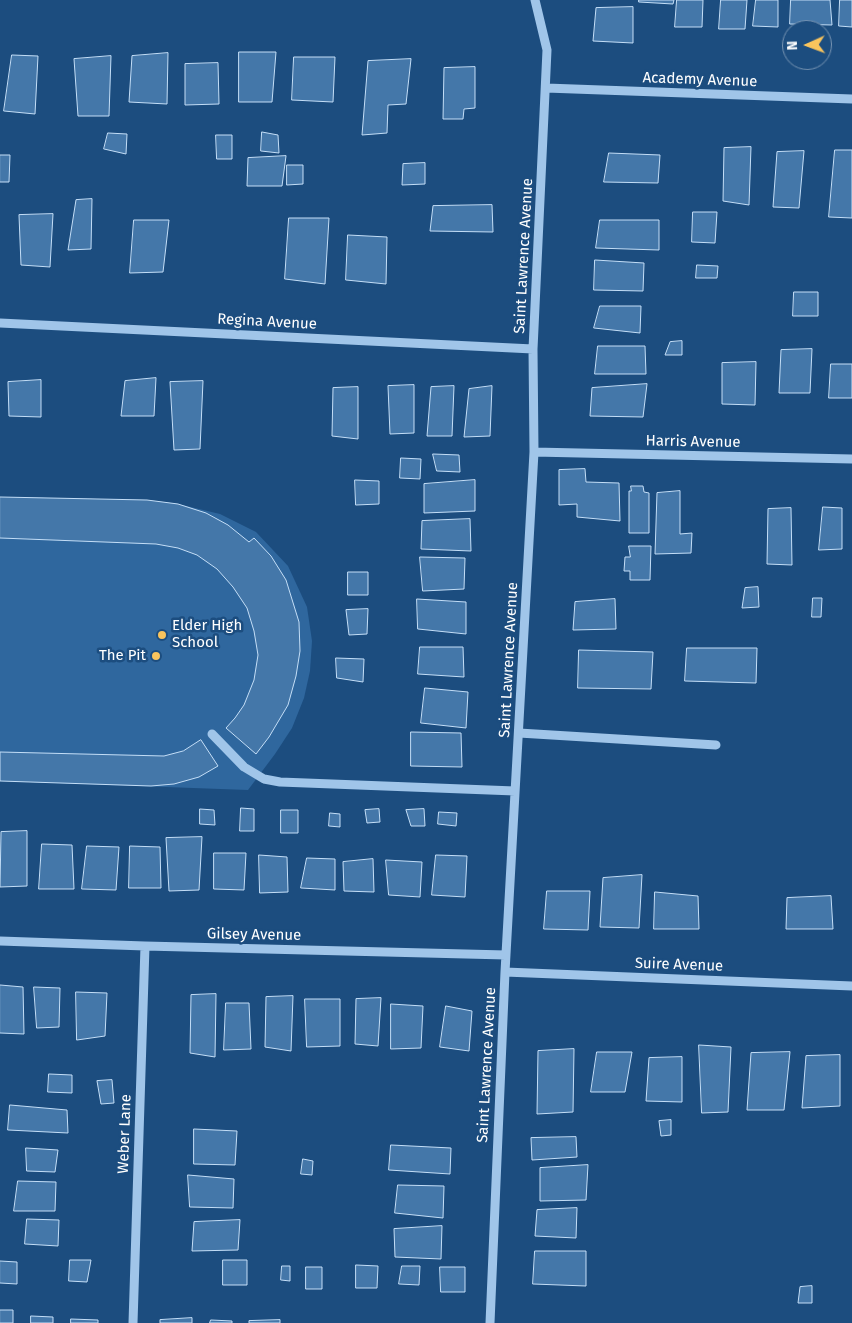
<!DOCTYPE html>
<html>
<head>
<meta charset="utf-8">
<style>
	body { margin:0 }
	#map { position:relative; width:852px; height:1323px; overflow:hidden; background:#1c4d7f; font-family:"Fira Sans",sans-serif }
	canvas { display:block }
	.north { position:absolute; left:782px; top:20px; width:50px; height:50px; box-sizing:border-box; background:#1c4d7f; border:1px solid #7794b2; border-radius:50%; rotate:268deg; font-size:14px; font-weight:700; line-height:20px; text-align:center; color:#fff }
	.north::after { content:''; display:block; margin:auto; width:18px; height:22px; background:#f9c45d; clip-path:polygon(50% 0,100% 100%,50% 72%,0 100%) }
</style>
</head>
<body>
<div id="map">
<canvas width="852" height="1323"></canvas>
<div class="north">N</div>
</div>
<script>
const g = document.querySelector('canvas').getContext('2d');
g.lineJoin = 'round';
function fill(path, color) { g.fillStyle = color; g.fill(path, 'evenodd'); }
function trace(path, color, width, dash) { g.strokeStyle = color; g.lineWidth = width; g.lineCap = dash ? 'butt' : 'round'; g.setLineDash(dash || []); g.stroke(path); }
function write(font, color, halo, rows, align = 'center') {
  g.font = font + ' "Fira Sans",sans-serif'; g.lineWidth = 5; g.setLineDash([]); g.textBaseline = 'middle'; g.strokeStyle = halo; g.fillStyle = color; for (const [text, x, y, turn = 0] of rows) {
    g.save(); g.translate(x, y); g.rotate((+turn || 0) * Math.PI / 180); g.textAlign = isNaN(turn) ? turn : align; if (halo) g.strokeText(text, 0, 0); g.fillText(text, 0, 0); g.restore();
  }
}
fill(new Path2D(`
	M 0,497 L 147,500 L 178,504 L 220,514 L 256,532 L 288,566 L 307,607 L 312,641 L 310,671 L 304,698 L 292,728 L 275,754 L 248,790 L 0,781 Z`), '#2f679e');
const building = new Path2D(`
	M 639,0 L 674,0 L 673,4 L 639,2 Z
	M 677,0 L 703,0 L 702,27 L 675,27 Z
	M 721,0 L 747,0 L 745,29 L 719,29 Z
	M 756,0 L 778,0 L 778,27 L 753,26 Z
	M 791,0 L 830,0 L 832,25 L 790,24 Z
	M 840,0 L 852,0 L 852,27 L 839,26 Z
	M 633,7 L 633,43 L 593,41 L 596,8 Z
	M 239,52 L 276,52 L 272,102 L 239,102 Z
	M 168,53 L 167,104 L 129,102 L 132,56 Z
	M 12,55 L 38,56 L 35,114 L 4,111 Z
	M 111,56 L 109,116 L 78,116 L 74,59 Z
	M 294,57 L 335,57 L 333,102 L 292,100 Z
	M 411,59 L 406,104 L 388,105 L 387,133 L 362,135 L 368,61 Z
	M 218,63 L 219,104 L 185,105 L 185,64 Z
	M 475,67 L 475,108 L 464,109 L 463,119 L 443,119 L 444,68 Z
	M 262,132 L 278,135 L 279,153 L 261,151 Z
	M 108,133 L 127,134 L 126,154 L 104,149 Z
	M 216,135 L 232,135 L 232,159 L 217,159 Z
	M 751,147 L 749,205 L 723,201 L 724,148 Z
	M 835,150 L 852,150 L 852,218 L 829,217 Z
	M 804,151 L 799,208 L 773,207 L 777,152 Z
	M 609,153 L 660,155 L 658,183 L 604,182 Z
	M 0,155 L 10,155 L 9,182 L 0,182 Z
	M 286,156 L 282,186 L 247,186 L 248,158 Z
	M 425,163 L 425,184 L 402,185 L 403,164 Z
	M 287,165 L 303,165 L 303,184 L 287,185 Z
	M 92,199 L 91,249 L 68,250 L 76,200 Z
	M 492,205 L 493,232 L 430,231 L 433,206 Z
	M 693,212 L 717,212 L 715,243 L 692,242 Z
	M 53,214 L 50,267 L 21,265 L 19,215 Z
	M 289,218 L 329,218 L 325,284 L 285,279 Z
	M 134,220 L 169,220 L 163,272 L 130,273 Z
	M 600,220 L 659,220 L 659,250 L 596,248 Z
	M 348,235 L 387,237 L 386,284 L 346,280 Z
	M 595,260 L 644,263 L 643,291 L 594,290 Z
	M 697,265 L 718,266 L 717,278 L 696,278 Z
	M 794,292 L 818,292 L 818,316 L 793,316 Z
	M 600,306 L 641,306 L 640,333 L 594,328 Z
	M 682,341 L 682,355 L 665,355 L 670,342 Z
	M 598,346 L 645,346 L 646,374 L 595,374 Z
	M 812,349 L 810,393 L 779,393 L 781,350 Z
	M 756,362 L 755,405 L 722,404 L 722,363 Z
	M 831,364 L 852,364 L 852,398 L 829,398 Z
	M 156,378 L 154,416 L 121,416 L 125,381 Z
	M 41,380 L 41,417 L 9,416 L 8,382 Z
	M 203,381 L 200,449 L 174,450 L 170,382 Z
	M 647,384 L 643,417 L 590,416 L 592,388 Z
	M 414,385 L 414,433 L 390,434 L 388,386 Z
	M 454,386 L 452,436 L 427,436 L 431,387 Z
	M 492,386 L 490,436 L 464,437 L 469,389 Z
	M 358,387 L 358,439 L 332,436 L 333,388 Z
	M 433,454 L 459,455 L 460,472 L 437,471 Z
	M 401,458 L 421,459 L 420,479 L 400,478 Z
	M 585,469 L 586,482 L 619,483 L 620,521 L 577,517 L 577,504 L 559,505 L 559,470 Z
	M 355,480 L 379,481 L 379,504 L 356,505 Z
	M 475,480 L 475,511 L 424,513 L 424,484 Z
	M 631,486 L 643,486 L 644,492 L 649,493 L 649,533 L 629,533 L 629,491 L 631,491 Z
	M 680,491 L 680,534 L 692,533 L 691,553 L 655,554 L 657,493 Z
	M 0,497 L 147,500 L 178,504 L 206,513 L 228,525 L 249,542 L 254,538 L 271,556 L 286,580 L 299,622 L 300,651 L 296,676 L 288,705 L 269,737 L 256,754 L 226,728 L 235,718 L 244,705 L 254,680 L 258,655 L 254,631 L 247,608 L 233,587 L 217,569 L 197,555 L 178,548 L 156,544 L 0,538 Z
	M 823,507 L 842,508 L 842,549 L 819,550 Z
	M 791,508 L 792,565 L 767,564 L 768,509 Z
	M 470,519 L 471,551 L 421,549 L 422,521 Z
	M 629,546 L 651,546 L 650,580 L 630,580 L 630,571 L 624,571 L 625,557 L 630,557 Z
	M 420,557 L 465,558 L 464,589 L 423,591 Z
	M 348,572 L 368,572 L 368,595 L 348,595 Z
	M 758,587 L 759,607 L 742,608 L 745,588 Z
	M 813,598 L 822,598 L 821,617 L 812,617 Z
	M 417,599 L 466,602 L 466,634 L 418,629 Z
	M 615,599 L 616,629 L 573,630 L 575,602 Z
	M 368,609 L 367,634 L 349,635 L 346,610 Z
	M 420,647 L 463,647 L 464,677 L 418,674 Z
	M 687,648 L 757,648 L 756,683 L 685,681 Z
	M 579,650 L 653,652 L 651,689 L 578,688 Z
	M 336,658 L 364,659 L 363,682 L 337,678 Z
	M 425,688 L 468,692 L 466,728 L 421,723 Z
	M 411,732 L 461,733 L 462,767 L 411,766 Z
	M 201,740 L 218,766 L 199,777 L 174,784 L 151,786 L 0,781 L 0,752 L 164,756 L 183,751 Z
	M 241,808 L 254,809 L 254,831 L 240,831 Z
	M 200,809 L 214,810 L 215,825 L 200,824 Z
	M 379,809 L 380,822 L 367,823 L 365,810 Z
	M 424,809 L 425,826 L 411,826 L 406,810 Z
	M 281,810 L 298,810 L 298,833 L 281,833 Z
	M 439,812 L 457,813 L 456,826 L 438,824 Z
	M 330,813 L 340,814 L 340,827 L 329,826 Z
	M 27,831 L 27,886 L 0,887 L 1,832 Z
	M 202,837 L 199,890 L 169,891 L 166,838 Z
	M 42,844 L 72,845 L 74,889 L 39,889 Z
	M 87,846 L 119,847 L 116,890 L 82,889 Z
	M 130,846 L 160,847 L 161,888 L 129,888 Z
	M 214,853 L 246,853 L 244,890 L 214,889 Z
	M 259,855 L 287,857 L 288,892 L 260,893 Z
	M 436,855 L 467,856 L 465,897 L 432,895 Z
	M 307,858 L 335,859 L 335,890 L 301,888 Z
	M 373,859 L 374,892 L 344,891 L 343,862 Z
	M 386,860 L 422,862 L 420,897 L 389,895 Z
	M 642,875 L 639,928 L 600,927 L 603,878 Z
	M 547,891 L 590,891 L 588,930 L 544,929 Z
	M 655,892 L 698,896 L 699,929 L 654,929 Z
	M 831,896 L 833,929 L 786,929 L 787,898 Z
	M 0,985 L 23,987 L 24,1034 L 0,1033 Z
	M 34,987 L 60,988 L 59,1027 L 37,1028 Z
	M 76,992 L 107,993 L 105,1036 L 77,1040 Z
	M 216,994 L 215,1057 L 190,1053 L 191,995 Z
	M 293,996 L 291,1051 L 265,1047 L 266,997 Z
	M 381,998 L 378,1046 L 355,1044 L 356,999 Z
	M 305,999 L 340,999 L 340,1046 L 307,1047 Z
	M 226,1003 L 249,1003 L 251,1049 L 224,1050 Z
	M 391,1004 L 423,1006 L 421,1048 L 391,1049 Z
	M 446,1006 L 472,1011 L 469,1051 L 440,1047 Z
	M 699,1045 L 731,1047 L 728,1112 L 702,1113 Z
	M 574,1049 L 573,1112 L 537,1114 L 538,1051 Z
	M 597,1052 L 632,1052 L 625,1092 L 591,1092 Z
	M 790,1052 L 784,1110 L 747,1110 L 751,1053 Z
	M 840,1055 L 840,1106 L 802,1108 L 806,1056 Z
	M 682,1057 L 682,1102 L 646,1101 L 649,1058 Z
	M 49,1074 L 72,1075 L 72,1093 L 48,1092 Z
	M 112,1080 L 114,1103 L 101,1104 L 97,1081 Z
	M 10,1105 L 67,1110 L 68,1133 L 8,1130 Z
	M 671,1120 L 671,1135 L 661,1136 L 659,1121 Z
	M 194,1129 L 237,1131 L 235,1165 L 194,1164 Z
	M 576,1137 L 577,1157 L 532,1160 L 531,1138 Z
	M 391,1145 L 451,1148 L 450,1174 L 389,1170 Z
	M 26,1148 L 58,1150 L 55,1172 L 27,1171 Z
	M 303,1159 L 313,1161 L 312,1175 L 301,1174 Z
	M 588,1165 L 586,1200 L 540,1201 L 540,1168 Z
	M 188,1175 L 234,1179 L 233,1208 L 190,1207 Z
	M 18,1181 L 56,1182 L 55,1211 L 14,1211 Z
	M 398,1185 L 444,1186 L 443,1218 L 395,1213 Z
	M 577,1208 L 576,1238 L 535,1236 L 537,1210 Z
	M 27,1219 L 59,1220 L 58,1246 L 25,1244 Z
	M 240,1220 L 238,1250 L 192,1251 L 194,1222 Z
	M 442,1226 L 441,1259 L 395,1257 L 394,1229 Z
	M 535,1251 L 586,1251 L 586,1286 L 533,1284 Z
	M 70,1260 L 91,1260 L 87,1282 L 69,1281 Z
	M 223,1260 L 247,1260 L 247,1285 L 223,1285 Z
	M 0,1261 L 17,1262 L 17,1284 L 0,1283 Z
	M 356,1265 L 378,1266 L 377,1288 L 356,1288 Z
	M 282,1266 L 290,1266 L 290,1281 L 281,1280 Z
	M 402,1266 L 420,1266 L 419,1285 L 399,1284 Z
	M 306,1267 L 322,1267 L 322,1289 L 306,1289 Z
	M 440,1267 L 465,1267 L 465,1292 L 441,1292 Z
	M 812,1286 L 812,1303 L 798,1303 L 800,1287 Z
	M 0,1310 L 13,1310 L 13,1323 L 0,1323 Z
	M 31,1316 L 53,1317 L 53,1323 L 31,1323 Z
	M 192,1318 L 192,1323 L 160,1323 L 160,1320 Z
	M 71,1319 L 98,1320 L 98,1323 L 71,1323 Z
	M 211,1320 L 232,1321 L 232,1323 L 210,1323 Z
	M 280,1320 L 280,1323 L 249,1323 L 249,1321 Z`);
fill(building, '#4477a9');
trace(building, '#c4def7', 1);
trace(new Path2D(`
	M 546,88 L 852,99
	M 0,323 L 533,349
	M 534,452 L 852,459
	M 519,733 L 716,745
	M 212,734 L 244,767 L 264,779 L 280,782 L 515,791
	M 0,941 L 145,946 L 506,955
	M 505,972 L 852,986
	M 133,1323 L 145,946
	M 490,1323 L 505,972 L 534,452 L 533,349 L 547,50 L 535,0`), '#a0c5e9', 9);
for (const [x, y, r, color] of [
	[162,635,5,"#f9c45d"],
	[156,656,5,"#f9c45d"]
]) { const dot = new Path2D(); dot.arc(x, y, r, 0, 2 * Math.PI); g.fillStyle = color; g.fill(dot); trace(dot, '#1c4d7f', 2); }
write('15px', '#fff', '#1c4d7f', [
	["Academy Avenue",700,80,2],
	["Saint Lawrence Avenue",524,256,-87],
	["Regina Avenue",267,322,3],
	["Harris Avenue",693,442,1],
	["Saint Lawrence Avenue",509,660,-87],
	["Gilsey Avenue",254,935,1],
	["Suire Avenue",679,965,2],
	["Saint Lawrence Avenue",487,1065,-87],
	["Weber Lane",125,1134,-88]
]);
write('15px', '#fff', '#1c4d7f', [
	["Elder High",172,626],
	["School",172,643],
	["The Pit",146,656,"right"]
], 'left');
</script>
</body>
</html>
